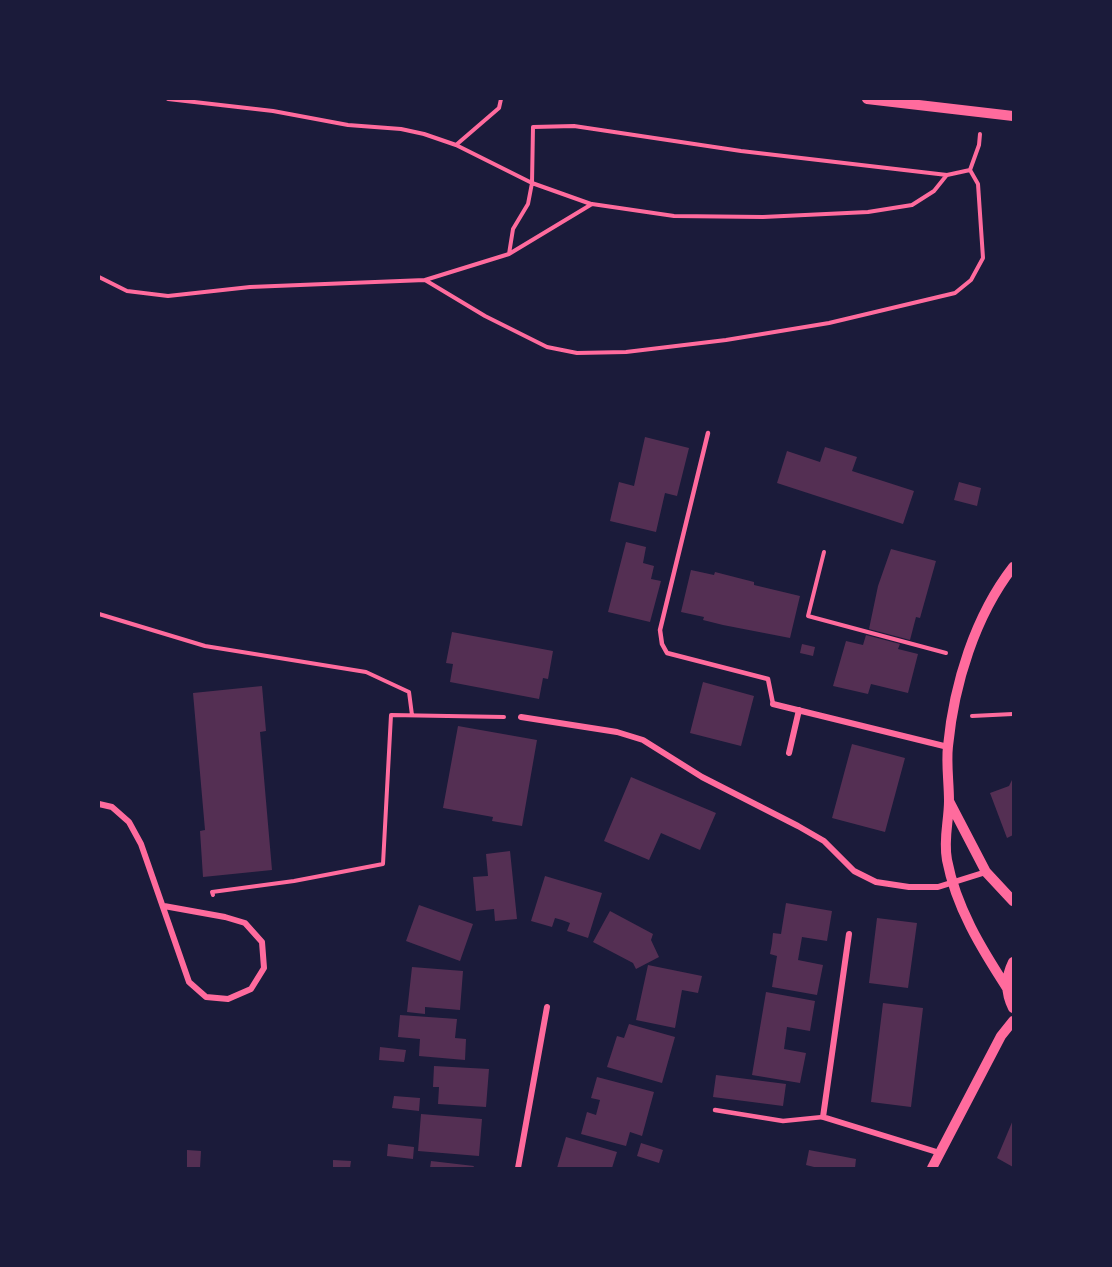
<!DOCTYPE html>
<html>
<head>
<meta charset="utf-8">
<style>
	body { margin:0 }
	#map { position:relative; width:1112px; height:1267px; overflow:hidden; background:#1b1b3a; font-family:"Asap Condensed",sans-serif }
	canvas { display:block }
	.frame { position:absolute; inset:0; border:100px solid #1b1b3a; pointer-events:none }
</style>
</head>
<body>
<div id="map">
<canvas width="1112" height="1267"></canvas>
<div class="frame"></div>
</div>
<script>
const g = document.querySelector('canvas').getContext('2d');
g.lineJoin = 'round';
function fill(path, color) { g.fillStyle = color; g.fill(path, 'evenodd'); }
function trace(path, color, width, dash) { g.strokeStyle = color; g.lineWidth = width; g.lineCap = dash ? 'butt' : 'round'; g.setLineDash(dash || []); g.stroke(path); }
fill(new Path2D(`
	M 645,437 L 689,448 L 677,496 L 665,493 L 656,532 L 610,521 L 619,482 L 634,486 Z
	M 825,447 L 857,457 L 852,471 L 914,491 L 903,524 L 777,483 L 787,451 L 820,462 Z
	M 959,482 L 981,488 L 977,506 L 954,500 Z
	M 626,542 L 646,547 L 643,563 L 654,566 L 651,579 L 661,581 L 650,622 L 608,612 Z
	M 891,549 L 936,561 L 920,618 L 916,617 L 910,640 L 869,629 L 878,586 Z
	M 691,570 L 714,575 L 715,572 L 754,582 L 754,585 L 800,596 L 790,638 L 723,625 L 703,620 L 704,617 L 681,612 Z
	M 452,632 L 553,651 L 548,679 L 543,678 L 539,699 L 450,682 L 453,664 L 446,663 Z
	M 866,635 L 900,644 L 898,649 L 918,654 L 908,693 L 871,684 L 868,694 L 833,686 L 846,641 L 863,645 Z
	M 802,644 L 815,647 L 813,656 L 800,653 Z
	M 703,682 L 754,696 L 741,746 L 690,733 Z
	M 262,686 L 266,731 L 260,732 L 272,870 L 203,877 L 200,831 L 205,830 L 193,693 Z
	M 458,726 L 537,740 L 522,826 L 492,821 L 493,817 L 443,808 Z
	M 852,744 L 905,758 L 885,832 L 832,818 Z
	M 631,777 L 716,813 L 700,850 L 661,833 L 649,860 L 604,841 Z
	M 1013,778 L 1013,835 L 1007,838 L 990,793 L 1009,786 Z
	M 510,851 L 517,919 L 495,921 L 494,909 L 476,911 L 473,877 L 488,876 L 486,854 Z
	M 545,876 L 602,893 L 588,938 L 567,931 L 570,923 L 562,920 L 555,918 L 552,927 L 531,921 Z
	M 786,903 L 832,911 L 827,941 L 802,937 L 798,960 L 823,965 L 817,995 L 772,987 L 777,956 L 770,954 L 772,943 L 773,933 L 781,934 Z
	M 419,905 L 473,924 L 460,961 L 406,941 Z
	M 610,911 L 653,934 L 651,940 L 659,957 L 636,969 L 633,963 L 593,942 Z
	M 877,918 L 917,923 L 908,988 L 869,983 Z
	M 648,965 L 702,976 L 698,993 L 682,990 L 675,1028 L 636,1020 Z
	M 412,967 L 463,971 L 460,1010 L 425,1007 L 425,1014 L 407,1012 Z
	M 766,992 L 815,1001 L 810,1031 L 787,1027 L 784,1049 L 806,1053 L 800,1083 L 752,1075 Z
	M 883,1003 L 923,1008 L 911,1107 L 871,1102 Z
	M 400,1015 L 457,1019 L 455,1038 L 466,1039 L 465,1060 L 419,1056 L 420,1039 L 398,1037 Z
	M 629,1024 L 675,1037 L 662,1083 L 607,1067 L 617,1036 L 624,1038 Z
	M 380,1047 L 406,1050 L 404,1062 L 379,1060 Z
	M 434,1066 L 489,1069 L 486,1107 L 438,1104 L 439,1087 L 433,1087 Z
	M 716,1075 L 786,1084 L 783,1106 L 713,1097 Z
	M 597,1077 L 654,1092 L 642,1136 L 630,1132 L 626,1146 L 581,1134 L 587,1112 L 596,1115 L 600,1100 L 591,1098 Z
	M 394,1096 L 420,1098 L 419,1111 L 392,1108 Z
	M 421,1114 L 482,1119 L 479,1156 L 418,1151 Z
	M 1013,1120 L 1013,1167 L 997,1158 Z
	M 566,1137 L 617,1152 L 612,1168 L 557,1168 Z
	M 641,1143 L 663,1150 L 659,1163 L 637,1156 Z
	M 388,1144 L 414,1147 L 413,1159 L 387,1156 Z
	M 187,1150 L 201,1151 L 200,1168 L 187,1168 Z
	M 809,1150 L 856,1159 L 855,1168 L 818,1168 L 806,1165 Z
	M 333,1160 L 351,1161 L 350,1168 L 333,1168 Z
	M 431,1161 L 474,1166 L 473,1168 L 430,1168 Z`), '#542f53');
trace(new Path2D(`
	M 168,99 L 273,111 L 348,125 L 401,129 L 424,134 L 456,145 L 532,183 L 591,204
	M 456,145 L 499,108 L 501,99
	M 970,170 L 979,145 L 980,134
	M 99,277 L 127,291 L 168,296 L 250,287 L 425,280 L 485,316 L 547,347 L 577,353 L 626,352 L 726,340 L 829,323 L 955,293 L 971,280 L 983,258 L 978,184 L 970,170 L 947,175 L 741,151 L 574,126 L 533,127 L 532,183 L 528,204 L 513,229 L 509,254
	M 425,280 L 509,254 L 592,204 L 674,216 L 763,217 L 868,212 L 912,205 L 934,191 L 946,176
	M 824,552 L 808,616 L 946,653
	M 99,614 L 205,646 L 366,672 L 409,692 L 412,715
	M 972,716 L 1013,714
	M 213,895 L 212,892 L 294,881 L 383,864 L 391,715 L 504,717`), '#ff6b9d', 4);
trace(new Path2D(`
	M 708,433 L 660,630 L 662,644 L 667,653 L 768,679 L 773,704
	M 715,1110 L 783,1121 L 823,1117`), '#ff6b9d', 4.5);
trace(new Path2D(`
	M 773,704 L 948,747
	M 521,717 L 617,732 L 643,740 L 702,777 L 798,826 L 824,841 L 854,871 L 876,882 L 909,887 L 938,887 L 986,872
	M 789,753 L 799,710
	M 99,804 L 112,807 L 129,822 L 141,844 L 189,982 L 206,997 L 228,999 L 251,989 L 264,968 L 262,942 L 245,923 L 225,917 L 164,906
	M 849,934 L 823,1117 L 940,1153
	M 518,1168 L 547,1007`), '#ff6b9d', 6);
trace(new Path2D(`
	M 867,99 L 1013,116
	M 949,801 L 986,872 L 1013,901
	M 1013,962 C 1005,978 1005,992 1013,1008
	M 1007,988 C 981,948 956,907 947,860 C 943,839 949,821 949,801 C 949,782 946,764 948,746 C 954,684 975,616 1013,567
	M 932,1168 L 1001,1036 L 1013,1021`), '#ff6b9d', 10);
</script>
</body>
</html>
